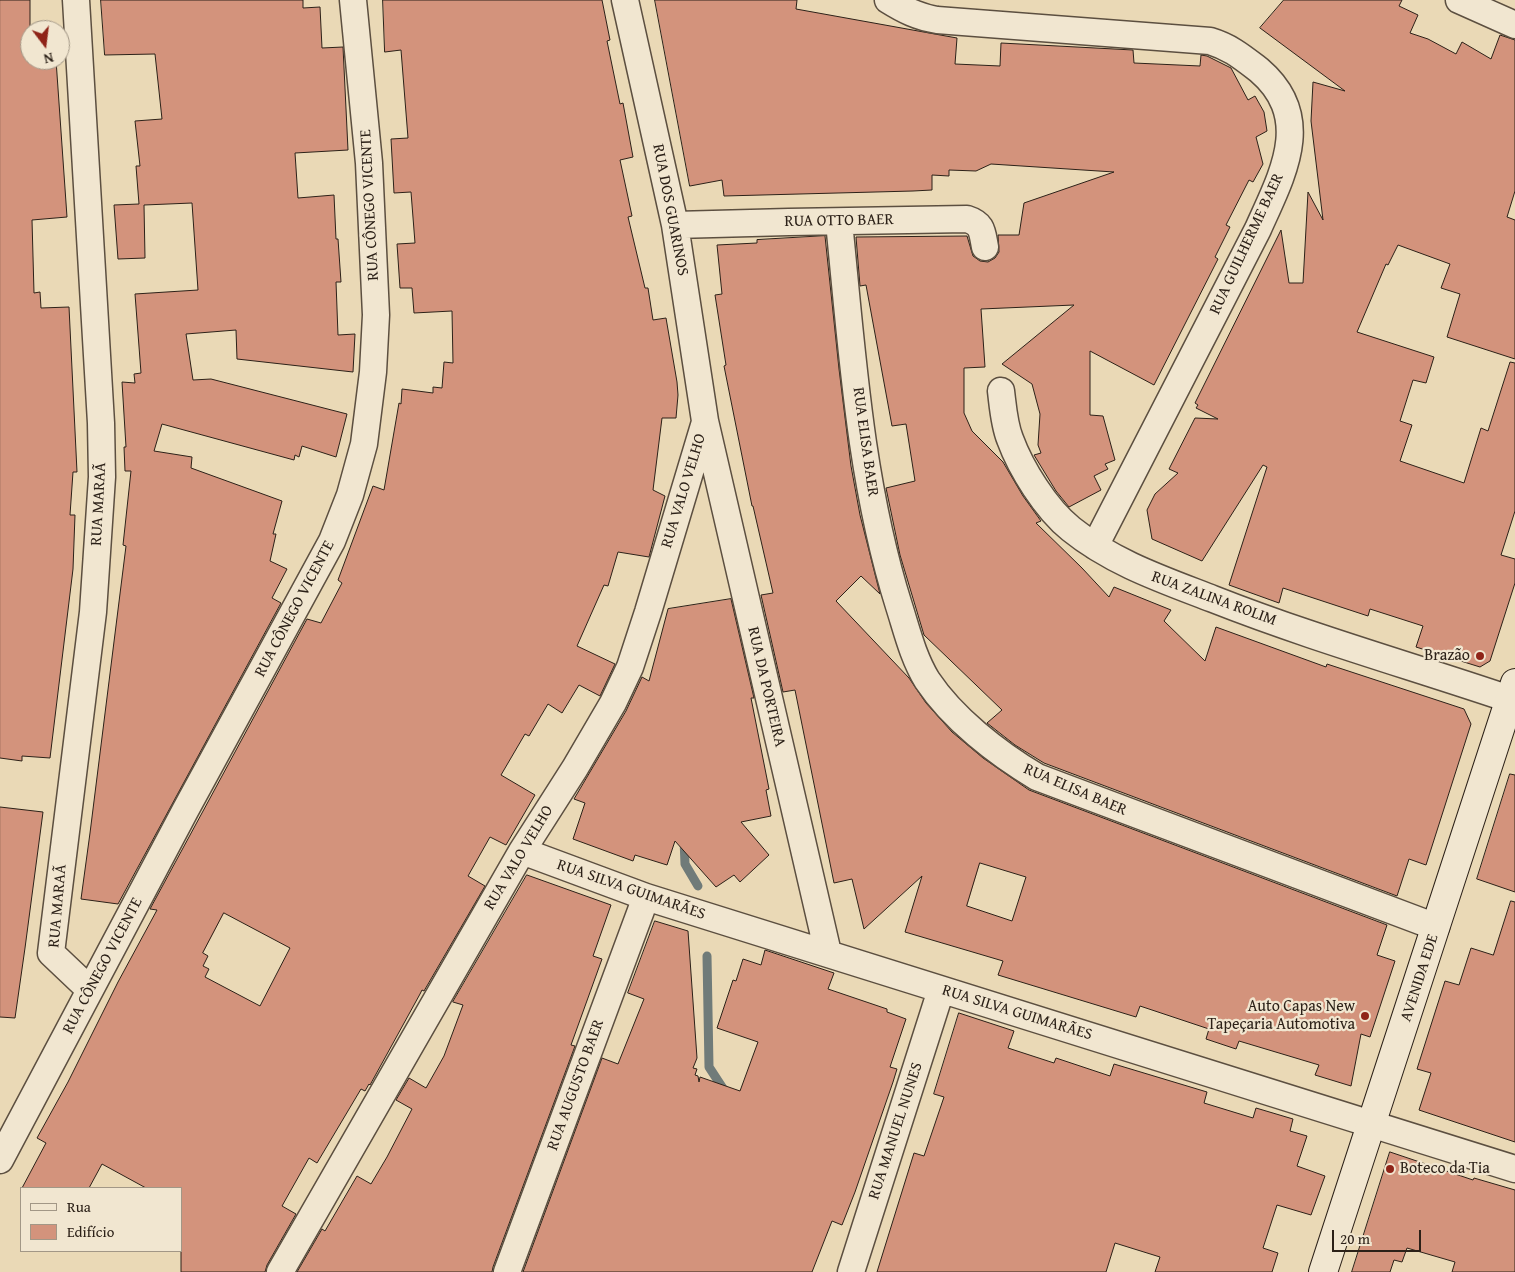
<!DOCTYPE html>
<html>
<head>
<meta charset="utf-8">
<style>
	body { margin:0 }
	#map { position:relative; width:1515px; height:1272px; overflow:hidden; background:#ead9b6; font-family:"Gentium Book Plus",serif }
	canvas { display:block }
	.legend { position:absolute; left:20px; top:1187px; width:162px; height:65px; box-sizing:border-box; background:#f1e6d0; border:1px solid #a29786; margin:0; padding:6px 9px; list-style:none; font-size:15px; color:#2c2118 }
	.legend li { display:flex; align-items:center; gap:10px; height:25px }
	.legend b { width:25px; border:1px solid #a29786 }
	.north { position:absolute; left:20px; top:20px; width:50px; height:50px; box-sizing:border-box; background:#f1e6d0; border:1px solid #a29786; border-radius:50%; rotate:165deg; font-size:14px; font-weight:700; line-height:20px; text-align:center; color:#2c2118 }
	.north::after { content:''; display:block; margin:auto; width:18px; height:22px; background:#8f2418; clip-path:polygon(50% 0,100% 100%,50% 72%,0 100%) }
	.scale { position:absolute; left:1332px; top:1230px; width:89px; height:22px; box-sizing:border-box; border:2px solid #2c2118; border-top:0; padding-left:6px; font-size:15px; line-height:18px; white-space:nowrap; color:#2c2118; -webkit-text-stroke:4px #f1e6d0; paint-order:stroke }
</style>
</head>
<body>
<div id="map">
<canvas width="1515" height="1272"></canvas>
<ul class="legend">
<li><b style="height:6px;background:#f1e6d0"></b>Rua</li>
<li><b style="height:14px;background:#d3937c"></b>Edifício</li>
</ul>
<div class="north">N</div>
<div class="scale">20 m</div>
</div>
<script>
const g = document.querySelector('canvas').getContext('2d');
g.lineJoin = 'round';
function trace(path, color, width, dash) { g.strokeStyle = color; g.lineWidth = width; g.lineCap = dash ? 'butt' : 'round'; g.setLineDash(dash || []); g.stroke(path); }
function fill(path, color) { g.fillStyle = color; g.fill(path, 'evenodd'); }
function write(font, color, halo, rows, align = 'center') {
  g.font = font + ' "Gentium Book Plus",serif'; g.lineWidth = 4.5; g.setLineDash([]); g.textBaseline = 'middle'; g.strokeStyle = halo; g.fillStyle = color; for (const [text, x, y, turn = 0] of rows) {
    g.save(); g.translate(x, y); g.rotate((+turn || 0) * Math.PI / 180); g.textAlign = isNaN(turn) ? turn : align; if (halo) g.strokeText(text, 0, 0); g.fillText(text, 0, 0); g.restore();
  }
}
trace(new Path2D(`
	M 684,839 L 685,864 L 698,886
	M 707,956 L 709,1067 L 726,1093`), '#707b79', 9);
const building = new Path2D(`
	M 0,0 L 30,0 L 30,60 L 56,60 L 67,217 L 32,220 L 34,293 L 40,292 L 41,308 L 69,307 L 77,472 L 73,472 L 70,515 L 75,515 L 73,569 L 50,758 L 22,756 L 22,761 L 0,758 Z
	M 101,0 L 303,0 L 303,8 L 320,7 L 322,48 L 343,47 L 348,150 L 295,153 L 298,198 L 334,195 L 336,239 L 338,239 L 341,282 L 336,282 L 338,335 L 355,334 L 353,372 L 237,359 L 236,330 L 186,334 L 193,380 L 211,379 L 347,414 L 336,457 L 302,446 L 299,457 L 295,455 L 294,460 L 162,424 L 154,451 L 192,457 L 191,468 L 282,501 L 273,534 L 276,534 L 270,561 L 287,569 L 272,598 L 281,603 L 118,904 L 81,899 L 90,833 L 126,546 L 123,545 L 131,471 L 125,471 L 124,447 L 126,447 L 122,382 L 135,383 L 134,374 L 141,373 L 135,294 L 198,290 L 192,203 L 144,205 L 145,258 L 118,259 L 114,205 L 139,204 L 136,166 L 140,166 L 135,121 L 162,119 L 155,54 L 105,55 Z
	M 383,0 L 602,0 L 610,40 L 607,41 L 620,104 L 623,103 L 633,157 L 620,160 L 632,216 L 628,217 L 645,288 L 648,288 L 653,320 L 666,318 L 677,382 L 678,395 L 676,418 L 662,418 L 653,490 L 665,496 L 649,557 L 618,552 L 608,586 L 604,585 L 577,646 L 615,664 L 600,696 L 579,685 L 562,713 L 548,704 L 529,736 L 525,734 L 501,775 L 535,795 L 506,845 L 490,837 L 468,876 L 485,886 L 424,991 L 422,990 L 420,994 L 370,1085 L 369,1084 L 365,1091 L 361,1089 L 317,1163 L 309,1158 L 282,1206 L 296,1214 L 267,1265 L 265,1272 L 181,1272 L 181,1188 L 146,1188 L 102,1164 L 89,1188 L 22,1188 L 46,1143 L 37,1138 L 68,1082 L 118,982 L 157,910 L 150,909 L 307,619 L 321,623 L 342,583 L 338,580 L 373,486 L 384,490 L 399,403 L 401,404 L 402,389 L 433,393 L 433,387 L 442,388 L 444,362 L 453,363 L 452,311 L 414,313 L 412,288 L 400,288 L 397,244 L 415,243 L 411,192 L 394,193 L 391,139 L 408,138 L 401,50 L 385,52 ZM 224,913 L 290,948 L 260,1006 L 205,977 L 209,969 L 203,966 L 208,956 L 203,953 Z
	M 655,0 L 797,0 L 796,9 L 957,38 L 955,64 L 1000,66 L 1001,43 L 1133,50 L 1134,63 L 1200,66 L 1201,55 L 1207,56 L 1231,68 L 1248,100 L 1255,96 L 1264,112 L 1267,131 L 1256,137 L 1263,164 L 1253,182 L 1249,180 L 1226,225 L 1230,227 L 1215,257 L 1218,259 L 1154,385 L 1090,351 L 1090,415 L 1103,416 L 1115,460 L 1105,464 L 1108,469 L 1094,476 L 1101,490 L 1069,507 L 1056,491 L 1034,455 L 1041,453 L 1038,445 L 1040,414 L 1032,384 L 1002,364 L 1074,305 L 981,309 L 985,367 L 964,368 L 964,413 L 972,431 L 1003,462 L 1023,496 L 1041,521 L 1036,523 L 1082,568 L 1109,597 L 1114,587 L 1171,610 L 1164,621 L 1205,661 L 1216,627 L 1326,667 L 1327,664 L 1464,709 L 1471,724 L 1426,865 L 1409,859 L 1397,896 L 1044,763 L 1015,745 L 987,723 L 1002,710 L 924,635 L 900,555 L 886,488 L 915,481 L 906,424 L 892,426 L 866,285 L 860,286 L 856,237 L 967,236 L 973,256 L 980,261 L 988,262 L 995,258 L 999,252 L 998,235 L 1019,235 L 1024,203 L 1114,172 L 991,164 L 976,171 L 949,170 L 949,176 L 932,175 L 932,190 L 913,191 L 724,196 L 722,180 L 690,186 Z
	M 1284,0 L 1402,0 L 1399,6 L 1418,15 L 1410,33 L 1428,39 L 1456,54 L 1462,42 L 1491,59 L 1500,35 L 1515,40 L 1515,191 L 1507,217 L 1515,220 L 1515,359 L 1447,337 L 1460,294 L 1441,288 L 1450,264 L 1398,245 L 1388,265 L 1386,264 L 1357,332 L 1434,357 L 1426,383 L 1413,380 L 1400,421 L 1412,425 L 1400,461 L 1464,483 L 1481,428 L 1488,431 L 1510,362 L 1515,363 L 1515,511 L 1501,555 L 1515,559 L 1515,583 L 1490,661 L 1480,667 L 1416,647 L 1423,626 L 1370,609 L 1368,616 L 1283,588 L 1279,603 L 1229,585 L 1267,467 L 1263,465 L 1202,561 L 1152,539 L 1147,510 L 1155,494 L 1178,473 L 1169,469 L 1195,418 L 1218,419 L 1196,408 L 1198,405 L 1195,403 L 1281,230 L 1289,283 L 1303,283 L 1308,192 L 1323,220 L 1311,121 L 1313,82 L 1345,91 L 1260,28 Z
	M 825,236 L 839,369 L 851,466 L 860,515 L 880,594 L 861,576 L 836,601 L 909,678 L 926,703 L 952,732 L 983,758 L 1029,790 L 1387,925 L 1377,955 L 1395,961 L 1370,1037 L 1361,1034 L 1351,1086 L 1315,1075 L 1319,1065 L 1239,1041 L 1236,1049 L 1206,1039 L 1209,1029 L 1140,1006 L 1136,1017 L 998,975 L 1003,961 L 905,932 L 922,876 L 864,929 L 852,879 L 834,883 L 795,690 L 783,692 L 761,595 L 773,593 L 753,506 L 752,506 L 724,366 L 726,365 L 715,295 L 722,294 L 717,245 L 757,243 L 757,240 ZM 980,863 L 1026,877 L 1012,921 L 967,906 Z
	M 731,599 L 754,698 L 751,698 L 769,789 L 766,790 L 771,816 L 741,822 L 769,855 L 740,882 L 734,875 L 716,887 L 675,841 L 667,865 L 635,855 L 633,861 L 573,839 L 585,803 L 574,799 L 626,711 L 642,677 L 649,681 L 668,609 Z
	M 1510,774 L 1515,775 L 1515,892 L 1477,879 Z
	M 0,807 L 43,812 L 25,948 L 15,1018 L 0,1017 Z
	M 527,875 L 611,905 L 593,956 L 602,959 L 571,1045 L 575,1046 L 493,1267 L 492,1272 L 297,1272 L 322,1229 L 325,1231 L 357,1176 L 371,1184 L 387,1157 L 412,1109 L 396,1100 L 409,1078 L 426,1088 L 444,1056 L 463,1005 L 453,1002 Z
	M 1511,901 L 1515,902 L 1515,1142 L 1419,1110 L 1431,1073 L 1417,1069 L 1445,981 L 1459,985 L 1471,948 L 1493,955 Z
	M 655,921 L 688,931 L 697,1058 L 693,1068 L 697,1069 L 695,1075 L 698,1076 L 699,1082 L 700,1077 L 740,1091 L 758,1042 L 717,1028 L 733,980 L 736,981 L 743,959 L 761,965 L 765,950 L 834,973 L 828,989 L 887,1009 L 887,1012 L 906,1019 L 890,1067 L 897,1069 L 893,1082 L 855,1192 L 842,1225 L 832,1221 L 812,1272 L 523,1272 L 602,1058 L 618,1064 L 644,999 L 628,993 Z
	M 959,1013 L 1014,1031 L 1008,1048 L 1054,1063 L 1056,1058 L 1110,1076 L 1114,1064 L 1207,1092 L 1204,1103 L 1253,1118 L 1256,1108 L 1293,1119 L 1290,1131 L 1307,1136 L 1297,1166 L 1325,1176 L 1311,1215 L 1277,1205 L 1263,1248 L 1278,1253 L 1272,1272 L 1155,1272 L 1160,1257 L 1115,1243 L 1106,1272 L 877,1272 L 914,1153 L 924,1156 L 944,1097 L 934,1094 Z
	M 1390,1152 L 1473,1180 L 1474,1178 L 1515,1190 L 1515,1272 L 1452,1272 L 1455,1262 L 1407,1248 L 1402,1262 L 1394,1260 L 1390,1272 L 1352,1272 Z`);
fill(building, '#d3937c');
trace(building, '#2c2118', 1);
const street = new Path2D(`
	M 76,0 L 101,423 L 102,477 L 93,612 L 51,953 L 90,990
	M 625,0 L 675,225 L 705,421 L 828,953
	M 888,0 C 904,10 918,17 937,20 L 1210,41 C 1230,47 1242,57 1259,70 C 1315,118 1282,175 1258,229 L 1095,546
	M 1459,0 L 1515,25
	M 839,222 C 852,351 860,482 899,606 C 907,631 913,657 927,680 C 953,719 997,753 1037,777 L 1436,927
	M 675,225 L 789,222 L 967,219 C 983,224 982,232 985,247
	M 1001,391 C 1003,407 1004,424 1010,439 C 1021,469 1046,509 1071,529 C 1113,563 1164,580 1213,599 C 1312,638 1415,667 1515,701
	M 522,851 L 646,897 L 1515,1169
	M 0,1160 L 186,809 L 332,541 L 350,495 L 364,444 L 373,372 L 376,315 L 369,163 L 353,0
	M 280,1272 L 522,851 L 575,768 L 613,703 L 630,667 L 648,612 L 705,422
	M 507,1272 L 646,897
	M 851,1272 L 941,990`);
const secondary = new Path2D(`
	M 1323,1272 L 1515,683`);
trace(street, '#5c4f40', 29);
trace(secondary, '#2c2118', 30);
trace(street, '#f1e6d0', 26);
trace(secondary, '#f1e6d0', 28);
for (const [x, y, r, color] of [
	[1480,656,5,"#8f2418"],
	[1365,1016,5,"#8f2418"],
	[1390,1169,5,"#8f2418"]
]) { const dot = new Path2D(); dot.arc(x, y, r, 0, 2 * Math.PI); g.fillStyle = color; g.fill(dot); trace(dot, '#f1e6d0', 2); }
write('16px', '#2c2118', '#f1e6d0', [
	["RUA CÔNEGO VICENTE",370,205,-93],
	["RUA DOS GUARINOS",670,210,79],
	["RUA OTTO BAER",839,221,-1],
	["RUA GUILHERME BAER",1247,244,-65],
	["RUA ELISA BAER",865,442,82],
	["RUA VALO VELHO",684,491,-73],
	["RUA MARAÃ",99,504,-87],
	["RUA ZALINA ROLIM",1214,599,20],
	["RUA CÔNEGO VICENTE",295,609,-62],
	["RUA DA PORTEIRA",766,687,77],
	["RUA ELISA BAER",1075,790,23],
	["RUA VALO VELHO",519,858,-59],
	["RUA SILVA GUIMARÃES",631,890,19],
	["RUA MARAÃ",58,906,-85],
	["RUA CÔNEGO VICENTE",103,966,-62],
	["AVENIDA EDE",1420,978,-72],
	["RUA SILVA GUIMARÃES",1017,1013,17],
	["RUA AUGUSTO BAER",576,1085,-70],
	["RUA MANUEL NUNES",896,1131,-72]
]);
write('16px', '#2c2118', '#f1e6d0', [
	["Brazão",1470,656],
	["Auto Capas New",1355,1007],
	["Tapeçaria Automotiva",1355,1025],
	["Boteco da Tia",1400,1169,"left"]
], 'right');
</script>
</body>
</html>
